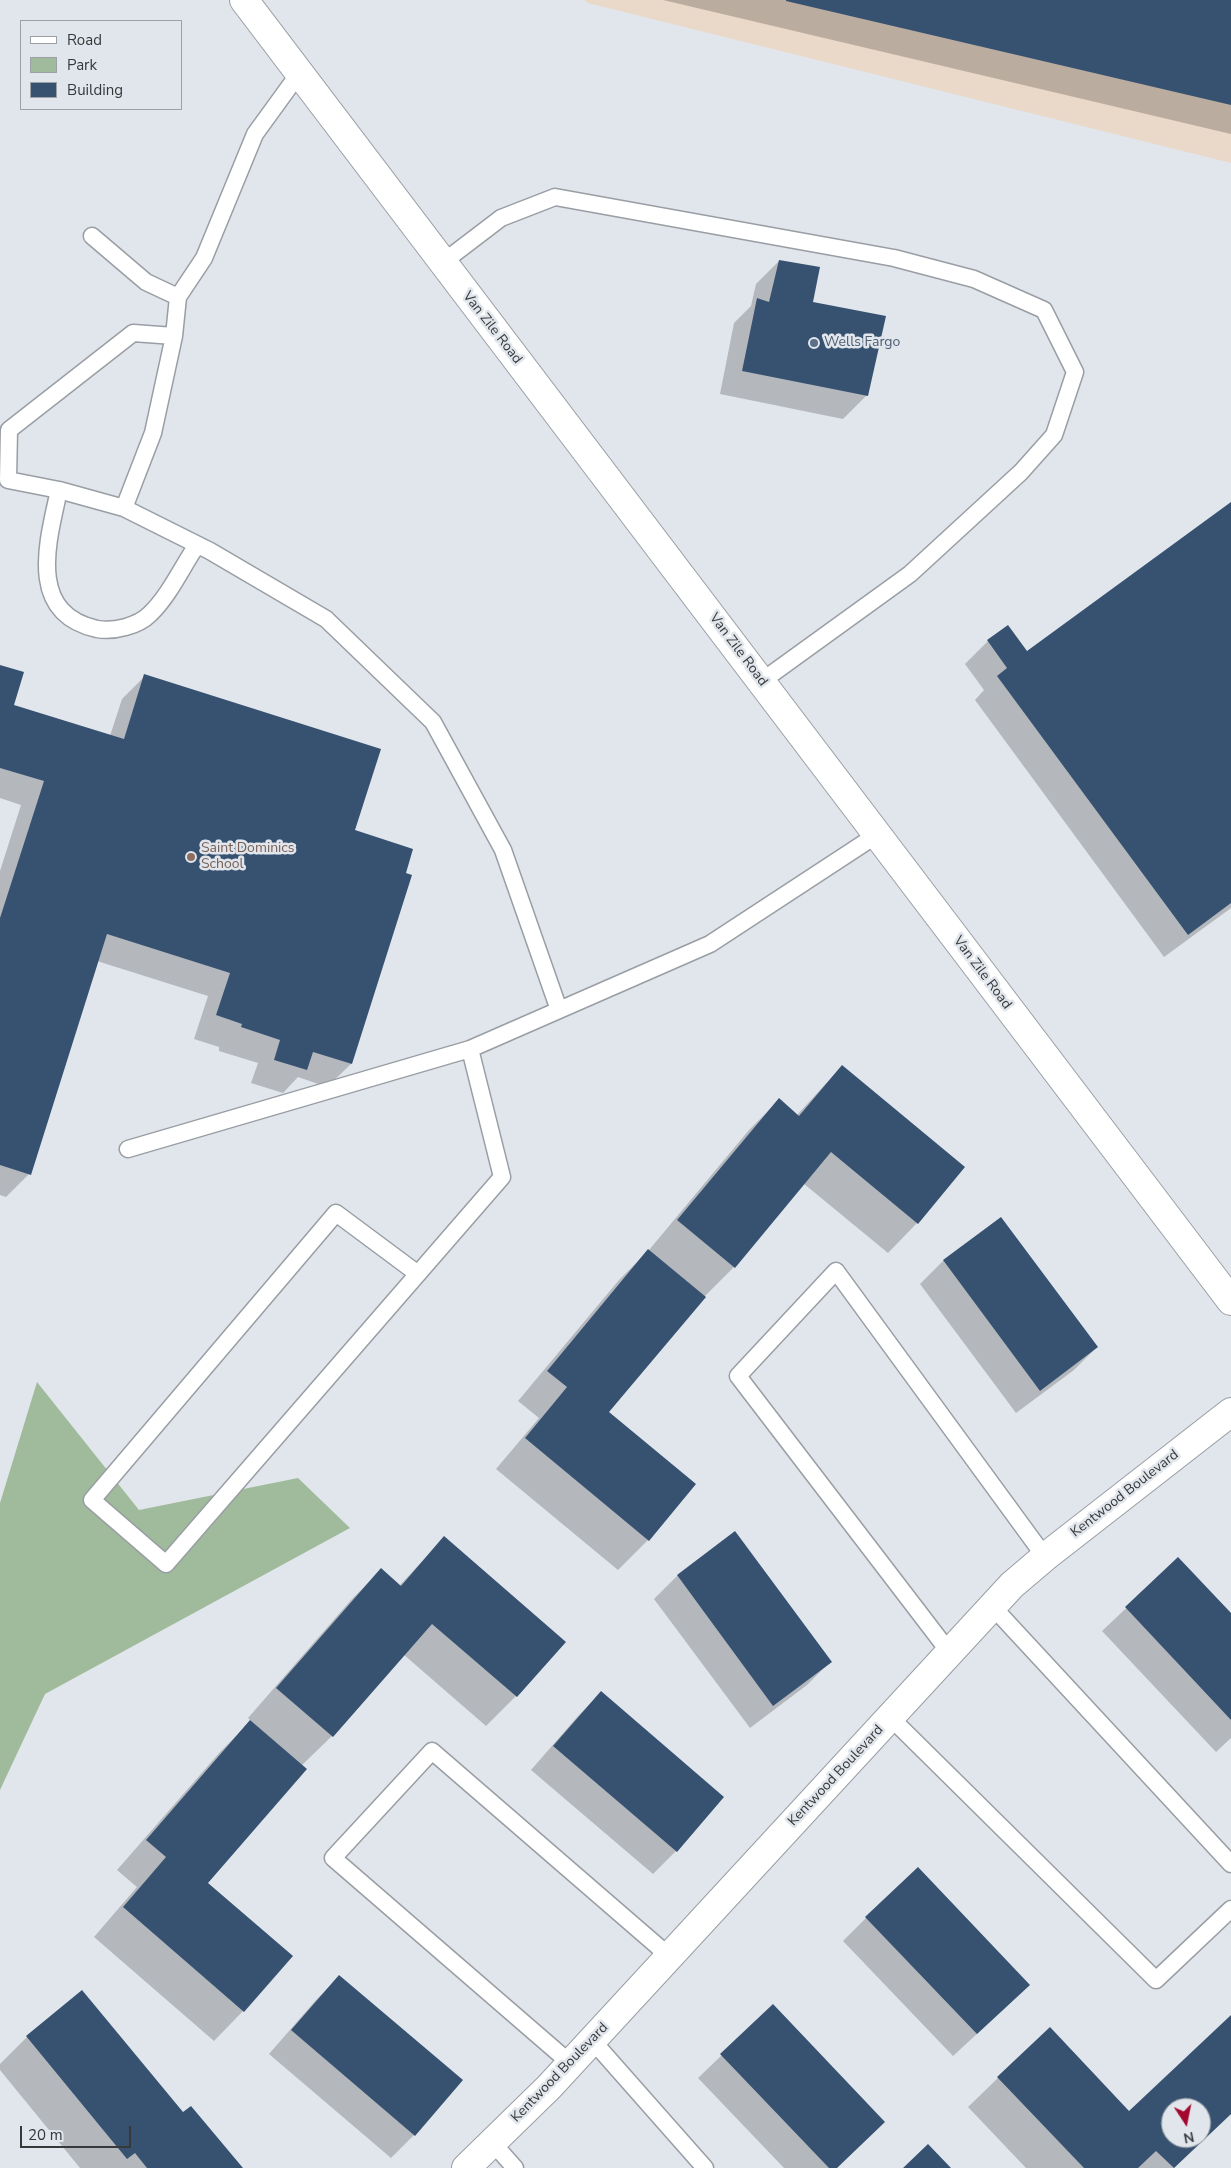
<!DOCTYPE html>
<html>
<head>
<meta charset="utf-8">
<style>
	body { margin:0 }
	#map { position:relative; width:1231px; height:2168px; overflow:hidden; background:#e1e6ec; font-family:"Nunito Sans",sans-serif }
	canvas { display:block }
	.legend { position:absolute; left:20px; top:20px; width:162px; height:90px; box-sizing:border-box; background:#e1e6ec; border:1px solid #9da0a5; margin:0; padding:6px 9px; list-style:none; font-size:15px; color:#36383a }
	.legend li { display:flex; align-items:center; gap:10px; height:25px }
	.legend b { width:25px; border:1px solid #9da0a5 }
	.north { position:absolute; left:1161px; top:2098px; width:50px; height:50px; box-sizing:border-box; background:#e1e6ec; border:1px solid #9da0a5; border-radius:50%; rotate:169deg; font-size:14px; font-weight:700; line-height:20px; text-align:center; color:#36383a }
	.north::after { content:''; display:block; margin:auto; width:18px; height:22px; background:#a4082e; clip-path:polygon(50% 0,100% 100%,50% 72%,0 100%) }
	.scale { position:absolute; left:20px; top:2126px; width:111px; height:22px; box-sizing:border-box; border:2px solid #36383a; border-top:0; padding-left:6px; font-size:15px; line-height:18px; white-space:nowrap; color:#36383a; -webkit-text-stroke:4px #e1e6ec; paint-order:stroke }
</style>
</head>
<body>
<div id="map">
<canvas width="1231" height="2168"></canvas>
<ul class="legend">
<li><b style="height:6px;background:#fff"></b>Road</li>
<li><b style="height:14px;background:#a0bb9b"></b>Park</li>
<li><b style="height:14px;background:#375271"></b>Building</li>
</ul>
<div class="north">N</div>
<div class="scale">20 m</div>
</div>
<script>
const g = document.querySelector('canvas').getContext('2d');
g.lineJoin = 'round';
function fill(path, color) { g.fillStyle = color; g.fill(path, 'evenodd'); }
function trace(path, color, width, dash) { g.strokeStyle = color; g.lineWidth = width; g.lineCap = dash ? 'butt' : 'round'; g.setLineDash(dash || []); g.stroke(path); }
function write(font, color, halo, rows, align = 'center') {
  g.font = font + ' "Nunito Sans",sans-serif'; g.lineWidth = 5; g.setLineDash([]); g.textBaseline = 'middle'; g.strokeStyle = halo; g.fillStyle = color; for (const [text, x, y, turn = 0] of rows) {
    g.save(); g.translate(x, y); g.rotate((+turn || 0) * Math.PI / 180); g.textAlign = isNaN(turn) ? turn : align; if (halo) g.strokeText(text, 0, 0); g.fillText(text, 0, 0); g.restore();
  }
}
fill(new Path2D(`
	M 584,0 L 1231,0 L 1231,163 L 588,3 Z`), '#ead8c8');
fill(new Path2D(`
	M 37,1382 L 139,1510 L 298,1478 L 350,1528 L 45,1694 L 0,1790 L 0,1503 Z`), '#a0bb9b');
fill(new Path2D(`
	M 663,0 L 1231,0 L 1231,134 Z
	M 779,261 L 812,303 L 885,317 L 866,396 L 843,419 L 720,394 L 734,323 L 751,306 L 756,284 Z
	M 1231,503 L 1231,908 L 1164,957 L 975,700 L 984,690 L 965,664 L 988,641 L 1026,653 Z
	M 0,666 L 11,709 L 110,736 L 122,699 L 145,676 L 354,831 L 351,1064 L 327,1087 L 298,1077 L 283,1093 L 251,1083 L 258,1063 L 219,1051 L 219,1047 L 194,1039 L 208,996 L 97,961 L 29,1174 L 6,1197 L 0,1195 L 0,871 L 21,805 L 0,798 Z
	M 842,1066 L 917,1223 L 888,1253 L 803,1183 L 734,1267 L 704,1297 L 608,1413 L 695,1485 L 648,1540 L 618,1570 L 496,1469 L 539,1418 L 518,1401 L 619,1280 L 649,1250 L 749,1130 L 779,1100 L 797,1115 Z
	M 1001,1218 L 1097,1347 L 1074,1370 L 1016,1413 L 920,1284 L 943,1261 Z
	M 735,1533 L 830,1662 L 807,1685 L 750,1728 L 654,1599 L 677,1576 Z
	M 444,1538 L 564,1642 L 516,1696 L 486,1726 L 403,1654 L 332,1736 L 301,1766 L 206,1883 L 243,2011 L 214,2041 L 94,1937 L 137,1887 L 117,1870 L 220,1752 L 251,1721 L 248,1718 L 351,1600 L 381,1570 L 399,1586 Z
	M 1178,1559 L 1231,1615 L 1231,1738 L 1216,1752 L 1102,1631 Z
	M 601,1693 L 676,1851 L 653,1874 L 531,1770 L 578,1716 Z
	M 866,1918 L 1005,2008 L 953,2056 L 843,1941 Z
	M 339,1977 L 461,2081 L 414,2135 L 391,2158 L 269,2054 L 316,2000 Z
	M 773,2006 L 836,2168 L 784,2168 L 698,2078 Z
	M 1231,2016 L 1231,2114 L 1174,2168 L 1026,2168 L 968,2107 L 998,2078 L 1129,2112 ZM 1171,2108 L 1201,2108 L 1201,2138 L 1171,2138 Z
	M 27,2037 L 183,2114 L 241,2168 L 80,2168 L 0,2070 L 0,2064 Z`), '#0003');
fill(new Path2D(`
	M 1231,0 L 1231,105 L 786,1 L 786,0 Z
	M 779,260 L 820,267 L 813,302 L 886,316 L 868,396 L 742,371 L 757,298 L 769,302 Z
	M 1231,502 L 1231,903 L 1188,935 L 997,676 L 1007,668 L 987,640 L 1008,625 L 1027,651 Z
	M 0,665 L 24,672 L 14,705 L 124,739 L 144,674 L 381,749 L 355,830 L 413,849 L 406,873 L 412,875 L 352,1064 L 313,1052 L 307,1070 L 274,1060 L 280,1040 L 241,1027 L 242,1024 L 216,1015 L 230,973 L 107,934 L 31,1175 L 0,1165 L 0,918 L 44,781 L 0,768 Z
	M 842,1065 L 965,1167 L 918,1224 L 831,1152 L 735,1268 L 677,1220 L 779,1098 L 799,1116 Z
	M 1001,1217 L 1098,1347 L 1040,1391 L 943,1260 Z
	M 648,1249 L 706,1297 L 609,1412 L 696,1484 L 649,1541 L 525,1438 L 567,1387 L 547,1371 Z
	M 735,1531 L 832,1662 L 773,1706 L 677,1575 Z
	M 444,1536 L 566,1642 L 517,1697 L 432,1624 L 333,1737 L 276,1688 L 381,1568 L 401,1586 Z
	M 1178,1557 L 1231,1613 L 1231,1720 L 1125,1607 Z
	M 601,1691 L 724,1797 L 677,1852 L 553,1746 Z
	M 250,1720 L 307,1769 L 208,1883 L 293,1956 L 244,2012 L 123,1907 L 166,1857 L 146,1840 Z
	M 918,1867 L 1030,1985 L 977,2034 L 865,1917 Z
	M 339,1975 L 463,2080 L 415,2136 L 291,2030 Z
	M 82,1990 L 183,2112 L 191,2106 L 243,2168 L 147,2168 L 135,2153 L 127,2159 L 26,2036 Z
	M 773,2004 L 885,2122 L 837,2168 L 829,2168 L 720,2054 Z
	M 1231,2015 L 1231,2114 L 1174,2168 L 1156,2151 L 1138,2168 L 1084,2168 L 997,2077 L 1050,2027 L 1129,2111 ZM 1171,2108 L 1201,2108 L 1201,2138 L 1171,2138 Z
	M 928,2144 L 951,2168 L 903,2168 Z`), '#375271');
const lane = new Path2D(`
	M 92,236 L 146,282 L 178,297
	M 442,263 L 501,218 L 555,197 L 894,258 L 974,279 L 1044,310 L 1075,372 L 1054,435 L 1021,472 L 910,574 L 762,681
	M 174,336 L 133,333 L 9,430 L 8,480 L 59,490 L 124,508 L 153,433 L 174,336 L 178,297 L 204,258 L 255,134 L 300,72
	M 59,490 C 48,541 26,613 97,629 C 114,632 138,626 150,614 C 169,596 182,567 197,545
	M 124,508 L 210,551 L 326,619 L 433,722 L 503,850 L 559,1010
	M 128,1149 L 470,1049
	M 418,1274 L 336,1213 L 92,1500 L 166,1564 L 502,1177 L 470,1049 L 710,944 L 878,834
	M 992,1606 L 1231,1864
	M 950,1653 L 738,1376 L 836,1271 L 1045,1557
	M 890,1717 L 1156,1980 L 1231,1909
	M 592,2040 L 705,2168
	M 570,2063 L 333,1858 L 432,1751 L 669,1956
	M 492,2142 L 515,2168`);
const street = new Path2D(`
	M 466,2168 L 549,2087 L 1012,1585 L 1045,1557 L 1231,1412`);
const secondary = new Path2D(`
	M 244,0 L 1231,1301`);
trace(lane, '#999ea4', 19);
trace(street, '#999ea4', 30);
trace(secondary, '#999ea4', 30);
trace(lane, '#fff', 16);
trace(street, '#fff', 28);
trace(secondary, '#fff', 28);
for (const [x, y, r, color] of [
	[814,343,5,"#5c6f8a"],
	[191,857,5,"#8d6e63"]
]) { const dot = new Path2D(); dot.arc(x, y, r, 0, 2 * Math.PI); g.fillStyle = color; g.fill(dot); trace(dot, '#e1e6ec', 2); }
write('14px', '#36383a', '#e1e6ec', [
	["Van Zile Road",492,328,52],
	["Van Zile Road",738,650,53],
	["Van Zile Road",982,973,53],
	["Kentwood Boulevard",1125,1494,-38],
	["Kentwood Boulevard",836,1776,-47],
	["Kentwood Boulevard",560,2073,-46]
]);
write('14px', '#4e5e75', '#e1e6ec', [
	["Wells Fargo",824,343]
], 'left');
write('14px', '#785e54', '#e1e6ec', [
	["Saint Dominics",201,849],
	["School",201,865]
], 'left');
</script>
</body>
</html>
